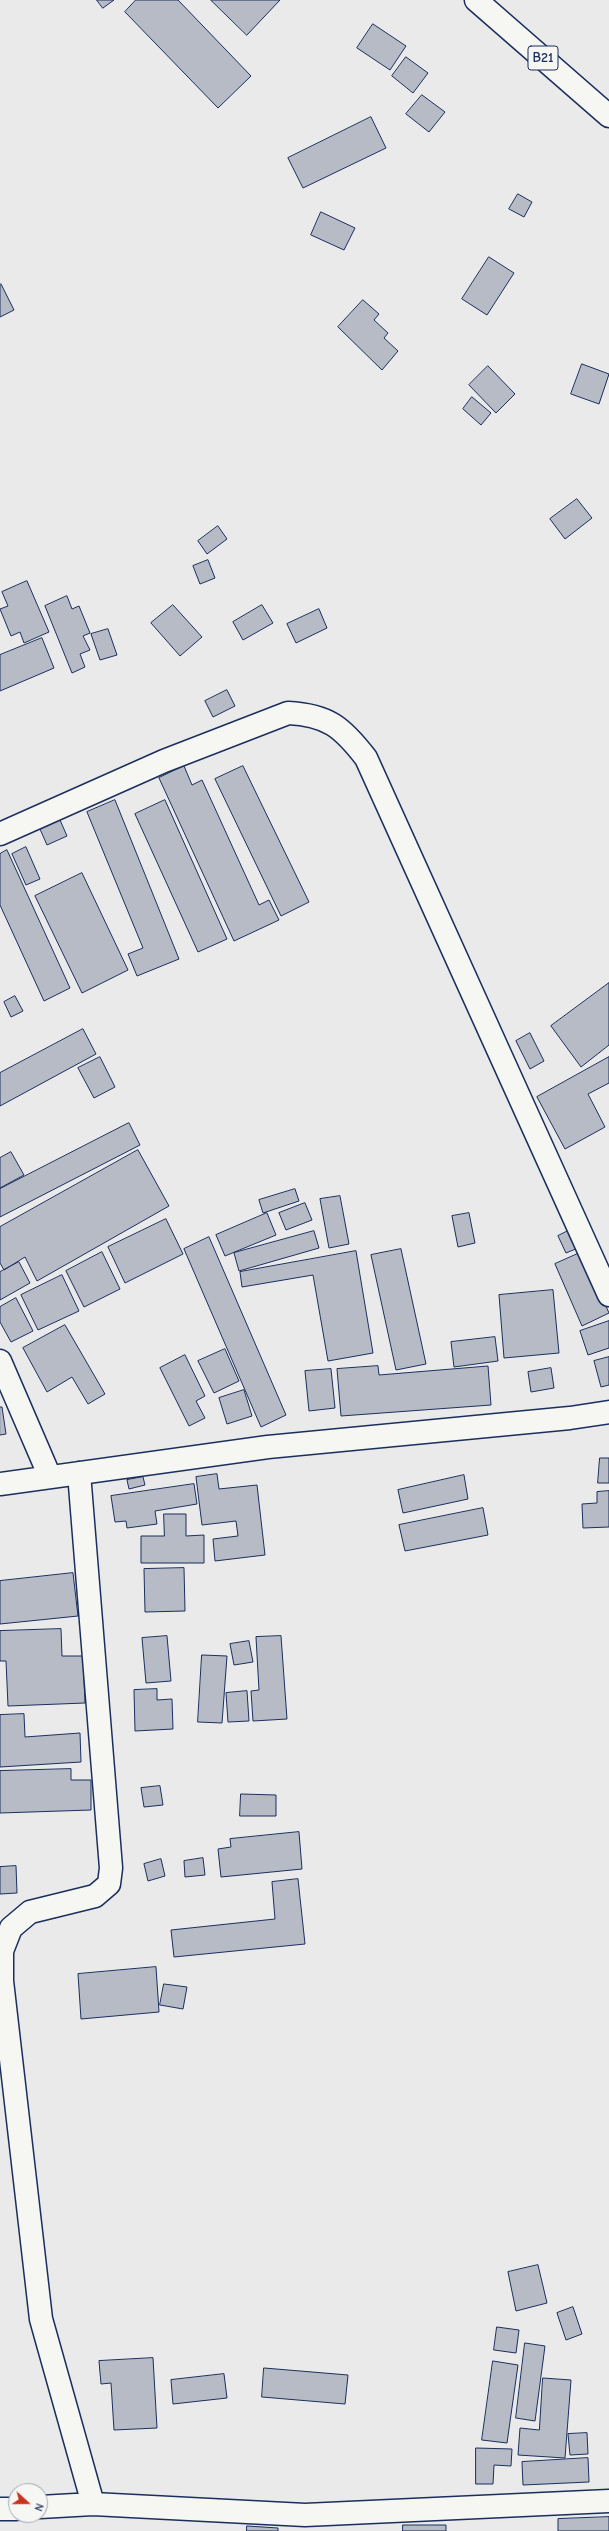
<!DOCTYPE html>
<html>
<head>
<meta charset="utf-8">
<style>
	body { margin:0 }
	#map { position:relative; width:609px; height:2531px; overflow:hidden; background:#e9eae9; font-family:"Comic Neue",sans-serif }
	canvas { display:block }
	.north { position:absolute; left:8px; top:2483px; width:40px; height:40px; box-sizing:border-box; background:#f6f6f2; border:1px solid #9ea6b7; border-radius:50%; rotate:111deg; font-size:11px; font-weight:700; line-height:16px; text-align:center; color:#1b2f5e }
	.north::after { content:''; display:block; margin:auto; width:14px; height:18px; background:#c8321e; clip-path:polygon(50% 0,100% 100%,50% 72%,0 100%) }
</style>
</head>
<body>
<div id="map">
<canvas width="609" height="2531"></canvas>
<div class="north">N</div>
</div>
<script>
const g = document.querySelector('canvas').getContext('2d');
g.lineJoin = 'round';
function fill(path, color) { g.fillStyle = color; g.fill(path, 'evenodd'); }
function trace(path, color, width, dash) { g.strokeStyle = color; g.lineWidth = width; g.lineCap = dash ? 'butt' : 'round'; g.setLineDash(dash || []); g.stroke(path); }
function write(font, color, halo, rows, align = 'center') {
  g.font = font + ' "Comic Neue",sans-serif'; g.lineWidth = 4; g.setLineDash([]); g.textBaseline = 'middle'; g.strokeStyle = halo; g.fillStyle = color; for (const [text, x, y, turn = 0] of rows) {
    g.save(); g.translate(x, y); g.rotate((+turn || 0) * Math.PI / 180); g.textAlign = isNaN(turn) ? turn : align; if (halo) g.strokeText(text, 0, 0); g.fillText(text, 0, 0); g.restore();
  }
}
const building = new Path2D(`
	M 97,0 L 114,0 L 103,8 Z
	M 136,0 L 178,0 L 251,76 L 218,108 L 125,12 Z
	M 211,0 L 280,0 L 247,35 Z
	M 373,24 L 406,46 L 390,70 L 357,48 Z
	M 406,57 L 428,73 L 413,93 L 392,76 Z
	M 422,95 L 445,112 L 429,132 L 406,114 Z
	M 371,117 L 386,148 L 303,188 L 288,158 Z
	M 518,194 L 532,202 L 524,217 L 509,209 Z
	M 321,212 L 355,228 L 344,250 L 311,235 Z
	M 489,257 L 514,273 L 487,315 L 462,299 Z
	M 1,284 L 14,310 L 0,317 L 0,285 Z
	M 363,300 L 379,314 L 374,320 L 388,333 L 384,338 L 398,351 L 382,370 L 338,327 Z
	M 582,364 L 609,374 L 599,404 L 571,394 Z
	M 488,366 L 515,394 L 496,413 L 469,385 Z
	M 472,397 L 491,413 L 481,425 L 463,409 Z
	M 577,499 L 592,518 L 565,539 L 550,519 Z
	M 218,526 L 227,539 L 207,554 L 198,541 Z
	M 208,560 L 215,578 L 200,584 L 193,566 Z
	M 27,581 L 49,632 L 24,643 L 20,632 L 11,636 L 0,609 L 8,606 L 2,592 Z
	M 67,596 L 72,609 L 79,606 L 90,633 L 83,636 L 90,650 L 80,654 L 85,667 L 72,673 L 45,606 Z
	M 173,605 L 202,637 L 180,656 L 151,623 Z
	M 262,605 L 273,623 L 243,640 L 233,622 Z
	M 319,609 L 327,628 L 296,643 L 287,624 Z
	M 108,629 L 117,655 L 100,660 L 91,634 Z
	M 42,638 L 54,668 L 0,691 L 0,655 Z
	M 227,690 L 235,706 L 213,717 L 205,701 Z
	M 184,766 L 192,785 L 202,780 L 259,905 L 269,900 L 279,920 L 234,941 L 159,778 Z
	M 243,766 L 309,902 L 281,916 L 215,779 Z
	M 115,800 L 179,959 L 137,976 L 128,954 L 143,948 L 87,812 Z
	M 165,800 L 227,939 L 198,952 L 135,814 Z
	M 60,820 L 67,836 L 47,845 L 40,829 Z
	M 26,847 L 40,879 L 26,885 L 12,854 Z
	M 7,850 L 70,988 L 44,1001 L 0,905 L 0,854 Z
	M 82,873 L 128,970 L 82,993 L 35,896 Z
	M 609,983 L 609,1045 L 581,1067 L 551,1026 Z
	M 15,996 L 23,1011 L 11,1017 L 4,1002 Z
	M 83,1029 L 96,1054 L 0,1106 L 0,1073 Z
	M 530,1033 L 544,1061 L 530,1069 L 516,1041 Z
	M 100,1057 L 115,1087 L 94,1098 L 78,1068 Z
	M 609,1057 L 609,1083 L 588,1094 L 605,1127 L 565,1149 L 537,1097 Z
	M 129,1123 L 140,1145 L 0,1217 L 0,1189 Z
	M 138,1150 L 169,1206 L 37,1281 L 25,1257 L 4,1270 L 0,1263 L 0,1227 Z
	M 11,1152 L 24,1175 L 0,1188 L 0,1158 Z
	M 295,1189 L 299,1201 L 263,1213 L 259,1200 Z
	M 340,1196 L 349,1244 L 329,1248 L 320,1199 Z
	M 305,1203 L 312,1220 L 286,1230 L 279,1213 Z
	M 267,1213 L 276,1235 L 225,1256 L 216,1235 Z
	M 469,1213 L 475,1243 L 458,1247 L 452,1216 Z
	M 166,1219 L 183,1254 L 125,1283 L 108,1247 Z
	M 574,1228 L 583,1246 L 566,1253 L 558,1236 Z
	M 314,1231 L 319,1248 L 239,1271 L 234,1253 Z
	M 209,1237 L 286,1415 L 261,1427 L 184,1249 Z
	M 401,1249 L 426,1364 L 396,1370 L 371,1255 Z
	M 356,1251 L 373,1353 L 328,1361 L 313,1275 L 242,1287 L 240,1272 Z
	M 102,1252 L 120,1289 L 84,1307 L 66,1271 Z
	M 582,1252 L 609,1313 L 582,1326 L 555,1264 Z
	M 19,1262 L 30,1283 L 0,1300 L 0,1272 Z
	M 62,1275 L 79,1311 L 38,1330 L 21,1295 Z
	M 553,1290 L 559,1353 L 504,1358 L 499,1295 Z
	M 16,1298 L 33,1331 L 11,1342 L 0,1322 L 0,1307 Z
	M 609,1321 L 609,1348 L 588,1355 L 580,1331 Z
	M 65,1325 L 105,1394 L 88,1404 L 72,1377 L 47,1392 L 23,1348 Z
	M 495,1337 L 498,1361 L 454,1367 L 451,1342 Z
	M 225,1349 L 239,1381 L 214,1393 L 198,1361 Z
	M 185,1355 L 205,1396 L 196,1401 L 205,1418 L 189,1426 L 160,1368 Z
	M 609,1357 L 609,1385 L 601,1387 L 594,1361 Z
	M 378,1366 L 379,1375 L 488,1366 L 491,1405 L 341,1416 L 337,1369 Z
	M 551,1368 L 554,1388 L 531,1392 L 528,1372 Z
	M 331,1369 L 335,1408 L 309,1411 L 305,1371 Z
	M 244,1390 L 252,1416 L 227,1424 L 219,1398 Z
	M 0,1407 L 2,1407 L 6,1434 L 0,1435 Z
	M 600,1458 L 609,1458 L 609,1483 L 598,1483 Z
	M 217,1474 L 219,1489 L 257,1485 L 265,1555 L 215,1561 L 213,1539 L 238,1536 L 236,1521 L 202,1525 L 196,1477 Z
	M 464,1475 L 468,1499 L 403,1513 L 398,1490 Z
	M 143,1477 L 145,1485 L 129,1489 L 127,1480 Z
	M 194,1484 L 197,1504 L 155,1511 L 157,1524 L 127,1528 L 126,1521 L 115,1522 L 111,1496 Z
	M 609,1491 L 609,1527 L 583,1528 L 582,1504 L 597,1503 L 597,1492 Z
	M 483,1508 L 488,1535 L 405,1551 L 399,1525 Z
	M 164,1514 L 186,1514 L 186,1536 L 204,1535 L 204,1563 L 141,1563 L 141,1536 L 164,1536 Z
	M 184,1568 L 185,1611 L 145,1612 L 144,1569 Z
	M 73,1573 L 78,1616 L 0,1624 L 0,1581 Z
	M 61,1629 L 62,1656 L 83,1656 L 85,1703 L 8,1706 L 6,1661 L 0,1661 L 0,1631 Z
	M 167,1636 L 171,1681 L 146,1683 L 142,1638 Z
	M 281,1636 L 287,1719 L 253,1721 L 251,1691 L 259,1690 L 256,1637 Z
	M 249,1641 L 253,1662 L 234,1665 L 230,1644 Z
	M 202,1655 L 227,1656 L 222,1723 L 198,1722 Z
	M 157,1689 L 157,1700 L 172,1699 L 173,1729 L 135,1731 L 134,1690 Z
	M 247,1691 L 249,1721 L 228,1722 L 226,1693 Z
	M 24,1714 L 25,1737 L 80,1733 L 81,1762 L 0,1767 L 0,1715 Z
	M 71,1769 L 71,1780 L 91,1780 L 91,1810 L 0,1813 L 0,1771 Z
	M 160,1786 L 163,1805 L 144,1807 L 141,1788 Z
	M 241,1794 L 276,1795 L 276,1816 L 240,1816 Z
	M 299,1832 L 302,1869 L 221,1877 L 218,1849 L 231,1847 L 230,1839 Z
	M 203,1858 L 205,1875 L 185,1877 L 184,1861 Z
	M 161,1859 L 165,1876 L 148,1881 L 144,1864 Z
	M 16,1866 L 17,1893 L 0,1894 L 0,1867 Z
	M 298,1879 L 305,1944 L 174,1957 L 171,1930 L 275,1919 L 272,1882 Z
	M 156,1967 L 159,2012 L 81,2019 L 78,1974 Z
	M 164,1984 L 187,1987 L 183,2009 L 160,2005 Z
	M 538,2265 L 547,2303 L 516,2311 L 508,2272 Z
	M 573,2307 L 582,2334 L 566,2340 L 557,2313 Z
	M 497,2327 L 519,2330 L 516,2353 L 494,2350 Z
	M 525,2343 L 545,2346 L 535,2421 L 516,2418 Z
	M 153,2358 L 157,2428 L 114,2430 L 111,2383 L 101,2384 L 99,2361 Z
	M 493,2361 L 518,2365 L 507,2443 L 482,2440 Z
	M 264,2368 L 348,2375 L 345,2404 L 262,2397 Z
	M 224,2374 L 227,2398 L 173,2404 L 171,2380 Z
	M 543,2378 L 571,2380 L 565,2458 L 518,2455 L 520,2428 L 539,2430 Z
	M 587,2433 L 588,2454 L 570,2455 L 568,2434 Z
	M 476,2448 L 512,2449 L 511,2466 L 494,2465 L 493,2484 L 476,2484 Z
	M 588,2458 L 589,2482 L 523,2485 L 522,2462 Z
	M 609,2517 L 609,2531 L 558,2531 L 558,2519 Z
	M 403,2525 L 446,2525 L 446,2531 L 403,2531 Z
	M 247,2526 L 278,2528 L 278,2531 L 247,2531 Z`);
fill(building, '#b6bbc6');
trace(building, '#1b2f5e', 1);
const minor = new Path2D(`
	M 0,834 L 164,761 L 288,713 C 328,715 342,727 366,758 L 609,1295
	M 0,1361 L 50,1477
	M 79,1473 L 111,1868 L 109,1884 L 95,1896 L 30,1912 L 11,1928 L 2,1951 L 2,1981 L 41,2319 L 93,2504
	M 0,1484 L 268,1447 L 570,1418 L 609,1412
	M 40,2507 L 93,2504 L 305,2515 L 609,2501
	M 0,2509 L 16,2509`);
const highway = new Path2D(`
	M 476,0 L 609,116`);
trace(minor, '#1b2f5e', 25);
trace(highway, '#1b2f5e', 25);
trace(minor, '#f6f6f2', 22);
trace(highway, '#f6f6f2', 22);
for (const [x, y, w] of [
	[543,58,30]
]) { const box = new Path2D(); box.roundRect(x - w / 2, y - 12, w, 24, 3); g.fillStyle = '#f6f6f2'; g.fill(box); trace(box, '#1b2f5e', 1); }
write('bold 14px', '#1b2f5e', null, [
	["B21",543,58]
]);
</script>
</body>
</html>
